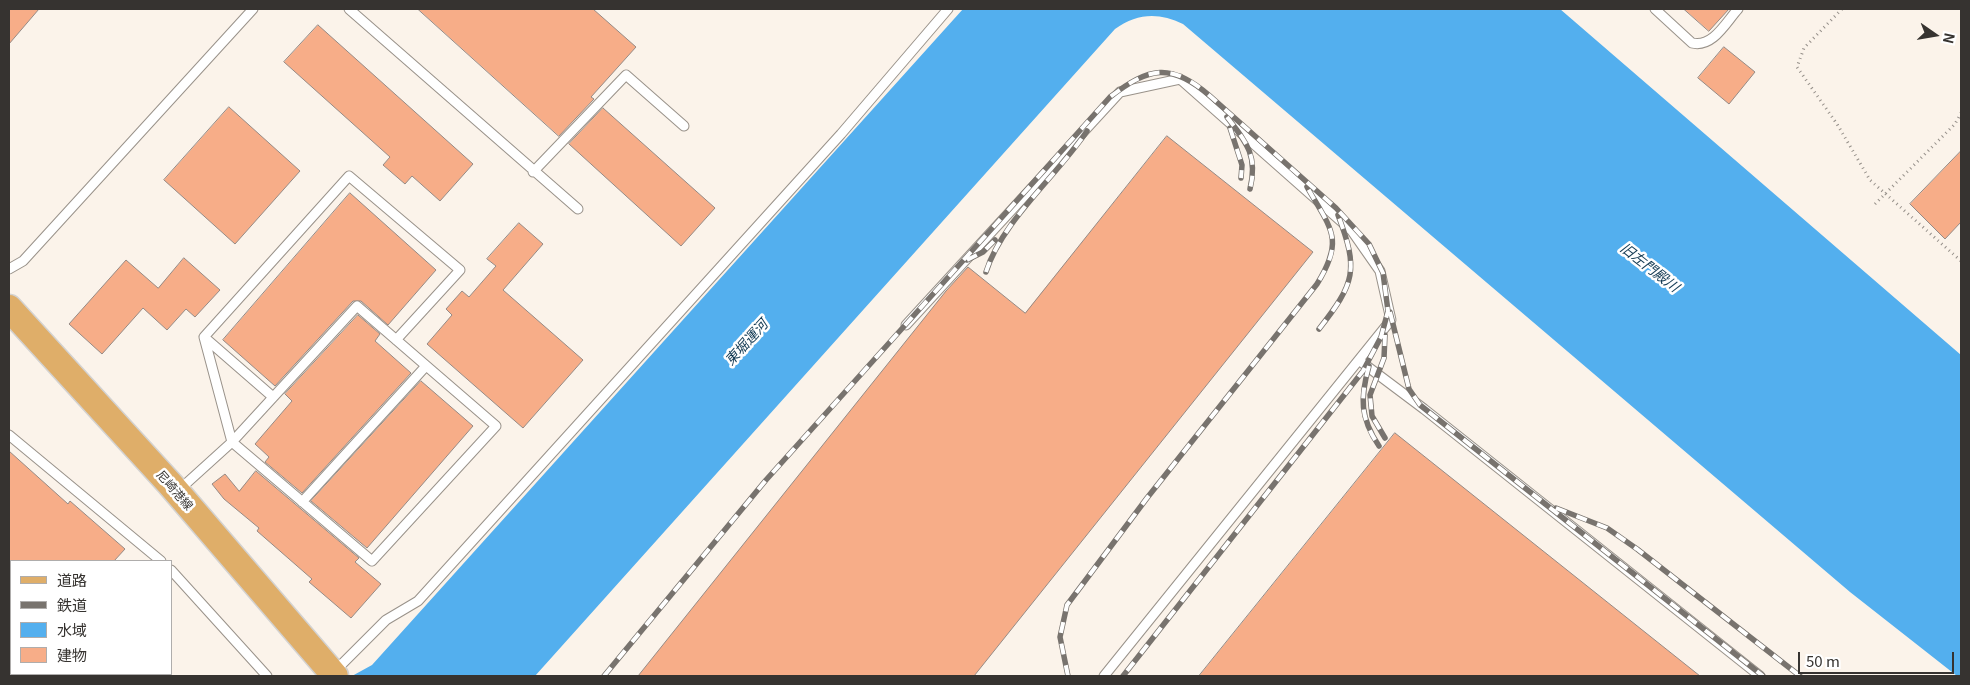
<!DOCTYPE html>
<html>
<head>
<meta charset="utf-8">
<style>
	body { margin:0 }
	#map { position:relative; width:1970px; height:685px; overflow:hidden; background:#fbf3ea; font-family:Georgia,"Noto Sans JP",serif }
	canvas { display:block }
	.frame { position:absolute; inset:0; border:10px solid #363330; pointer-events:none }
	.legend { position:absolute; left:10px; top:560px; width:162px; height:115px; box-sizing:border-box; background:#fff; border:1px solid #afadac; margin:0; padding:6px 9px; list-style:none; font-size:15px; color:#363330 }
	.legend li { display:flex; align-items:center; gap:10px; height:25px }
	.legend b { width:25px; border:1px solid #afadac }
	.north { position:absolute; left:1910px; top:10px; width:50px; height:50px; -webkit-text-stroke:4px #fff; paint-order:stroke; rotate:103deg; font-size:14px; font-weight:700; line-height:20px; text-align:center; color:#363330 }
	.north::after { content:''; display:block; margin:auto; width:18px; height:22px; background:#363330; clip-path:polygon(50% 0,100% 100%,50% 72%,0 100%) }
	.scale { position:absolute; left:1798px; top:652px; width:156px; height:22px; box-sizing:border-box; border:2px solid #363330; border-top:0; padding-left:6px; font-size:15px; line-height:18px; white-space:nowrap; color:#363330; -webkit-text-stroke:4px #fff; paint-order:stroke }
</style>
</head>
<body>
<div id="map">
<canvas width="1970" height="685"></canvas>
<div class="frame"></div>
<ul class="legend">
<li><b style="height:6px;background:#dfae69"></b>道路</li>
<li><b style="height:6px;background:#78736e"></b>鉄道</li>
<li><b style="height:14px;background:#53afee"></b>水域</li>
<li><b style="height:14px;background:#f7ad88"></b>建物</li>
</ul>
<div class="north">N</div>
<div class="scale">50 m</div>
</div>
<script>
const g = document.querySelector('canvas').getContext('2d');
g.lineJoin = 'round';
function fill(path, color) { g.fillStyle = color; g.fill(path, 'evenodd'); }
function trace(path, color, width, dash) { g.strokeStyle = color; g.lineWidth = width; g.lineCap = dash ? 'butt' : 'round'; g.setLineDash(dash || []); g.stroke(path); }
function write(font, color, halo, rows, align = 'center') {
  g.font = font + ' Georgia,"Noto Sans JP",serif'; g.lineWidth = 5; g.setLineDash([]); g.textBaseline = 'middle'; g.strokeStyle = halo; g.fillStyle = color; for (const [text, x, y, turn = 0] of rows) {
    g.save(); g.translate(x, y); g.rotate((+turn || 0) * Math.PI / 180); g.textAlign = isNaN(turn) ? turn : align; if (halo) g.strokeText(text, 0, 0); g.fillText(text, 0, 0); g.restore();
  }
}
fill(new Path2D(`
	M 963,9 L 1560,9 L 1961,355 L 1961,676 L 1957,676 L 1850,592 L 1183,24 C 1159,12 1137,13 1115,29 L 535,676 L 352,676 L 372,665 Z`), '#53afee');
const building = new Path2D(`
	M 9,9 L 39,9 L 9,44 Z
	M 418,9 L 593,9 L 636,47 L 591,97 L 594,99 L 559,136 Z
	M 1684,9 L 1729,9 L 1709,31 Z
	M 318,25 L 473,164 L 440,201 L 412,176 L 405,184 L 383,165 L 390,157 L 284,62 Z
	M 1724,47 L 1755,72 L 1729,104 L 1698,78 Z
	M 229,107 L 300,171 L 235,244 L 164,180 Z
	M 603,108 L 715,208 L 681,246 L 569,144 Z
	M 1167,136 L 1313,252 L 974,676 L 638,676 L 946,291 L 968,267 L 1025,313 Z
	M 1961,151 L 1961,222 L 1945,239 L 1910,204 Z
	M 350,193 L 436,270 L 388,325 L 361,301 L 353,301 L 275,386 L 223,340 Z
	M 519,223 L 543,244 L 503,290 L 583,360 L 523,428 L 427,344 L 452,315 L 446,309 L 462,291 L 469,297 L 496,266 L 487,259 Z
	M 184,258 L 220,290 L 195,317 L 186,309 L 167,330 L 143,308 L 102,354 L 69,324 L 126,260 L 158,288 Z
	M 358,315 L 380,334 L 375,341 L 411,373 L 302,493 L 265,462 L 269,457 L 255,444 L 292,401 L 285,394 Z
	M 421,381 L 473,426 L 367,548 L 311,501 Z
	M 1395,433 L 1700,676 L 1199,676 Z
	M 9,451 L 68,504 L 70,501 L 125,549 L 114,561 L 9,561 Z
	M 256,471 L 359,558 L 355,562 L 381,584 L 351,618 L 309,582 L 312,579 L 257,531 L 259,528 L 224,499 L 212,484 L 225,474 L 239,491 Z`);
fill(building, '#f7ad88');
trace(building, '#958a85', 1);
const service = new Path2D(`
	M 349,9 L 578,209
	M 1655,9 L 1692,43 C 1713,48 1726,22 1738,9
	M 533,172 L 626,75 L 684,126
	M 9,269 L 23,261 L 253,9
	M 906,325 L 1120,92 L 1180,79 L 1352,231 L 1380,271 L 1391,320 L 1104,676
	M 204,337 L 273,397
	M 1360,361 L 1424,409 L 1760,676
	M 9,435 L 161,561
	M 179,490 L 232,442 L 357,306 L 496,426 L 372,561 L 232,442 L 204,337 L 349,176 L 460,270 L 396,340
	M 302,502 L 426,366
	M 171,570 L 267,676
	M 335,671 L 386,620 L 418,601 L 841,134 L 948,9
	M 45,674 L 48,676`);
const primary = new Path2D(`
	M 9,308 L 170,484 L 335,676`);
trace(service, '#99928a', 11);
trace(primary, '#d3d2d1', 29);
trace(new Path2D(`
	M 1842,9 L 1804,48 L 1797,67 L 1837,124 L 1870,180 L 1961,261
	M 1875,204 L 1955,124 L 1961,113`), '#958f89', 3, [1, 4]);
trace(service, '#fff', 9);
trace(primary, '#dfae69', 26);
const rail = new Path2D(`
	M 1227,117 C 1247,143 1258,156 1250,189
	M 1230,128 L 1242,165 L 1241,178
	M 967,260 L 983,252 L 995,240
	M 986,272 C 1002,221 1056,177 1087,131
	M 1390,312 L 1409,389 L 1420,405 L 1763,676
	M 1319,329 C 1355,283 1359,270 1338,215
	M 1385,335 L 1384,358 L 1370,395 L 1372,416 L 1385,438
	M 1369,366 C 1360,398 1360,418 1379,446
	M 1556,508 L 1607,528 L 1637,549 L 1800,676
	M 604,676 L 766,480 L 1110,97 C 1149,67 1171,62 1210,96 L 1336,208 L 1369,244 L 1383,273 L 1388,311 L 1381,337 L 1363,371 L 1123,676
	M 1068,676 L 1060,637 L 1067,605 L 1147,498 L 1317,284 C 1345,239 1331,229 1307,187`);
trace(rail, '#78736e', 5.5);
trace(rail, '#fff', 4, [11]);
write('12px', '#363330', '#fff', [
	["尼崎港線",175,490,49]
]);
write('italic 14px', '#133a53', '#fff', [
	["旧左門殿川",1650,267,38],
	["東堀運河",746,342,-48]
]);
</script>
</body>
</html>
